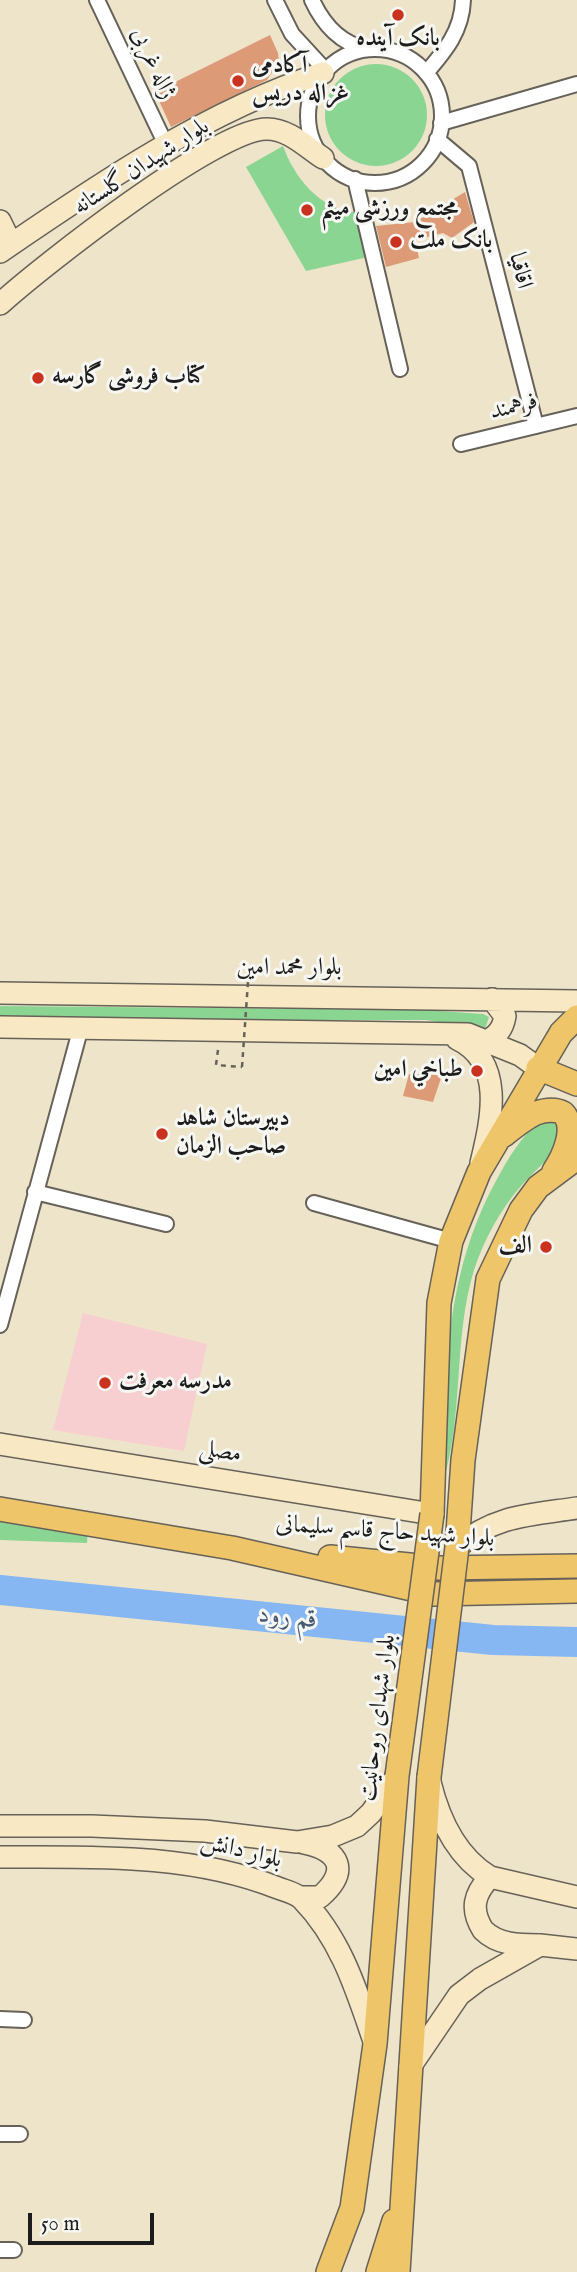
<!DOCTYPE html>
<html>
<head>
<meta charset="utf-8">
<style>
	body { margin:0 }
	#map { position:relative; width:577px; height:2272px; overflow:hidden; background:#eee4ca; font-family:"IM FELL English",serif }
	canvas { display:block }
	.scale { position:absolute; left:28px; top:2213px; width:126px; height:32px; box-sizing:border-box; border:4px solid #1c1c1c; border-top:0; padding-left:9px; font-size:21px; line-height:24px; white-space:nowrap; color:#1c1c1c; -webkit-text-stroke:5px #f6f6f2; paint-order:stroke }
</style>
</head>
<body>
<div id="map">
<canvas width="577" height="2272"></canvas>
<div class="scale">50 m</div>
</div>
<script>
const g = document.querySelector('canvas').getContext('2d');
g.lineJoin = 'round';
function fill(path, color) { g.fillStyle = color; g.fill(path, 'evenodd'); }
function trace(path, color, width, dash) { g.strokeStyle = color; g.lineWidth = width; g.lineCap = dash ? 'butt' : 'round'; g.setLineDash(dash || []); g.stroke(path); }
function write(font, color, halo, rows, align = 'center') {
  g.font = font + ' "IM FELL English",Amiri,serif'; g.lineWidth = 6; g.setLineDash([]); g.textBaseline = 'middle'; g.strokeStyle = halo; g.fillStyle = color; for (const [text, x, y, turn = 0] of rows) {
    g.save(); g.translate(x, y); g.rotate((+turn || 0) * Math.PI / 180); g.textAlign = isNaN(turn) ? turn : align; if (halo) g.strokeText(text, 0, 0); g.fillText(text, 0, 0); g.restore();
  }
}
fill(new Path2D(`
	M 83,1313 L 207,1344 L 184,1451 L 53,1430 Z`), '#f7cfd0');
fill(new Path2D(`
	M325 115a51 51 0 1 1 102 0a51 51 0 1 1-102 0Z
	M 283,146 C 294,177 320,210 355,212 L 368,257 L 306,271 L 246,167 Z
	M 0,1006 L 425,1010 L 483,1014 L 489,1017 L 485,1029 L 426,1020 L 0,1021 Z
	M 542,1119 L 560,1125 C 553,1162 544,1160 521,1186 C 500,1210 484,1240 474,1270 C 453,1339 464,1413 443,1482 C 446,1374 443,1277 497,1179 C 509,1157 522,1135 542,1119 Z
	M 0,1514 L 88,1527 L 87,1543 L 0,1540 Z`), '#8ad592');
trace(new Path2D(`
	M 0,1590 L 493,1640 L 577,1642`), '#86b7f2', 30);
fill(new Path2D(`
	M 270,35 L 278,53 L 279,62 L 267,80 L 171,127 L 155,92 Z
	M 465,192 L 474,222 L 452,238 L 443,233 L 415,240 L 419,258 L 386,267 L 376,226 L 415,222 Z
	M 409,1074 L 442,1075 L 433,1102 L 403,1096 Z`), '#dc9a77');
const street = new Path2D(`
	M 97,0 L 167,147
	M 275,0 L 292,34 L 326,71
	M 312,0 C 323,24 341,44 367,49
	M308 116a67 67 0 1 1 134 0a67 67 0 1 1-134 0Z
	M 426,73 C 445,51 462,31 463,0
	M 441,123 L 577,84
	M 437,139 L 469,166 L 536,426
	M 355,179 L 400,369
	M 461,444 L 577,416
	M 35,1192 L 166,1224
	M 314,1203 L 451,1241
	M 0,1325 L 81,1027
	M 0,2019 L 24,2020
	M 0,2134 L 20,2134
	M 0,2250 L 14,2250`);
const secondary = new Path2D(`
	M 0,221 L 11,244
	M 0,252 C 99,184 208,110 323,73
	M 0,304 C 42,266 218,128 267,129 C 289,129 306,147 323,158
	M 0,993 L 577,1001
	M 0,1027 L 468,1034 L 520,1055 L 538,1068
	M 457,1039 C 506,1062 491,1121 481,1163
	M 485,1042 C 497,1036 503,1029 505,1016 L 492,999
	M 0,1444 L 432,1514
	M 457,1547 C 495,1515 530,1515 577,1508
	M 430,1782 C 439,1819 457,1857 490,1877 L 577,1897
	M 0,1826 L 92,1826 L 205,1831 L 297,1842 L 333,1836 L 357,1826 L 371,1813 L 397,1776
	M 0,1857 C 92,1857 191,1853 278,1888 C 286,1891 296,1893 302,1899 C 342,1940 357,1992 375,2044
	M 490,1877 C 474,1894 470,1909 483,1930 C 498,1945 519,1945 539,1945
	M 300,1897 L 320,1897 C 350,1871 340,1850 304,1843
	M 410,2067 L 459,1995 L 480,1979 L 540,1945 L 577,1949`);
const primary = new Path2D(`
	M 538,1068 L 577,1084
	M 504,1135 C 514,1127 525,1118 536,1113 C 545,1110 556,1109 563,1113 C 577,1127 564,1156 554,1171
	M 0,1509 L 232,1548 L 434,1594 L 577,1591
	M 432,1514 L 439,1303 L 451,1241 L 479,1172 L 561,1033 L 577,1017
	M 457,1547 L 463,1460 L 488,1279 L 521,1210 L 538,1187 L 577,1158
	M 330,1557 L 439,1568 L 577,1566
	M 328,2272 L 352,2208 L 375,2044 L 397,1776
	M 378,2272 L 394,2221
	M 398,2272 L 429,1777`);
trace(street, '#666259', 18);
trace(secondary, '#666259', 24);
trace(primary, '#666259', 26);
trace(new Path2D(`
	M 218,1050 L 216,1065 L 242,1067`), '#666259', 2.5, [5, 5]);
trace(street, '#fff', 14);
trace(secondary, '#f8e8c3', 21);
trace(primary, '#eec569', 23);
const primaryBridge = new Path2D(`
	M 397,1776 L 432,1514
	M 429,1777 L 457,1547`);
trace(primaryBridge, '#666259', 26, []);
trace(new Path2D(`
	M 242,1067 L 248,982`), '#666259', 2.5, [5, 5]);
trace(primaryBridge, '#eec569', 23);
for (const [x, y, r, color] of [
	[398,15,7,"#c8321e"],
	[238,81,7,"#c8321e"],
	[307,210,7,"#c8321e"],
	[396,242,7,"#c8321e"],
	[38,378,7,"#c8321e"],
	[477,1071,7,"#c8321e"],
	[162,1134,7,"#c8321e"],
	[546,1247,7,"#c8321e"],
	[105,1383,7,"#c8321e"]
]) { const dot = new Path2D(); dot.arc(x, y, r, 0, 2 * Math.PI); g.fillStyle = color; g.fill(dot); trace(dot, '#f6f6f2', 2.5); }
write('bold 24px', '#1c1c1c', '#f6f6f2', [
	["بانک آینده",398,40,"center"],
	["آکادمی",252,67],
	["غزاله دریس",252,95],
	["مجتمع ورزشی میثم",321,210],
	["بانک ملت",410,242],
	["کتاب فروشی گارسه",52,378],
	["طباخي امين",463,1071,"right"],
	["دبیرستان شاهد",176,1120],
	["صاحب الزمان",176,1148],
	["الف",532,1247,"right"],
	["مدرسه معرفت",119,1383]
], 'left');
write('24px', '#1c1c1c', '#f6f6f2', [
	["ژاله غربی",152,64,65],
	["بلوار شهیدان گلستانه",142,168,-33],
	["اقاقیا",519,271,76],
	["فرهمند",514,408,-14],
	["بلوار محمد امین",289,969],
	["مصلی",220,1453,9],
	["بلوار شهید حاج قاسم سلیمانی",385,1533,4],
	["بلوار شهدای روحانیت",379,1718,-83],
	["بلوار دانش",241,1852,14]
]);
write('italic 26px', '#465a72', '#f6f6f2', [
	["قم رود",288,1619,6]
]);
</script>
</body>
</html>
